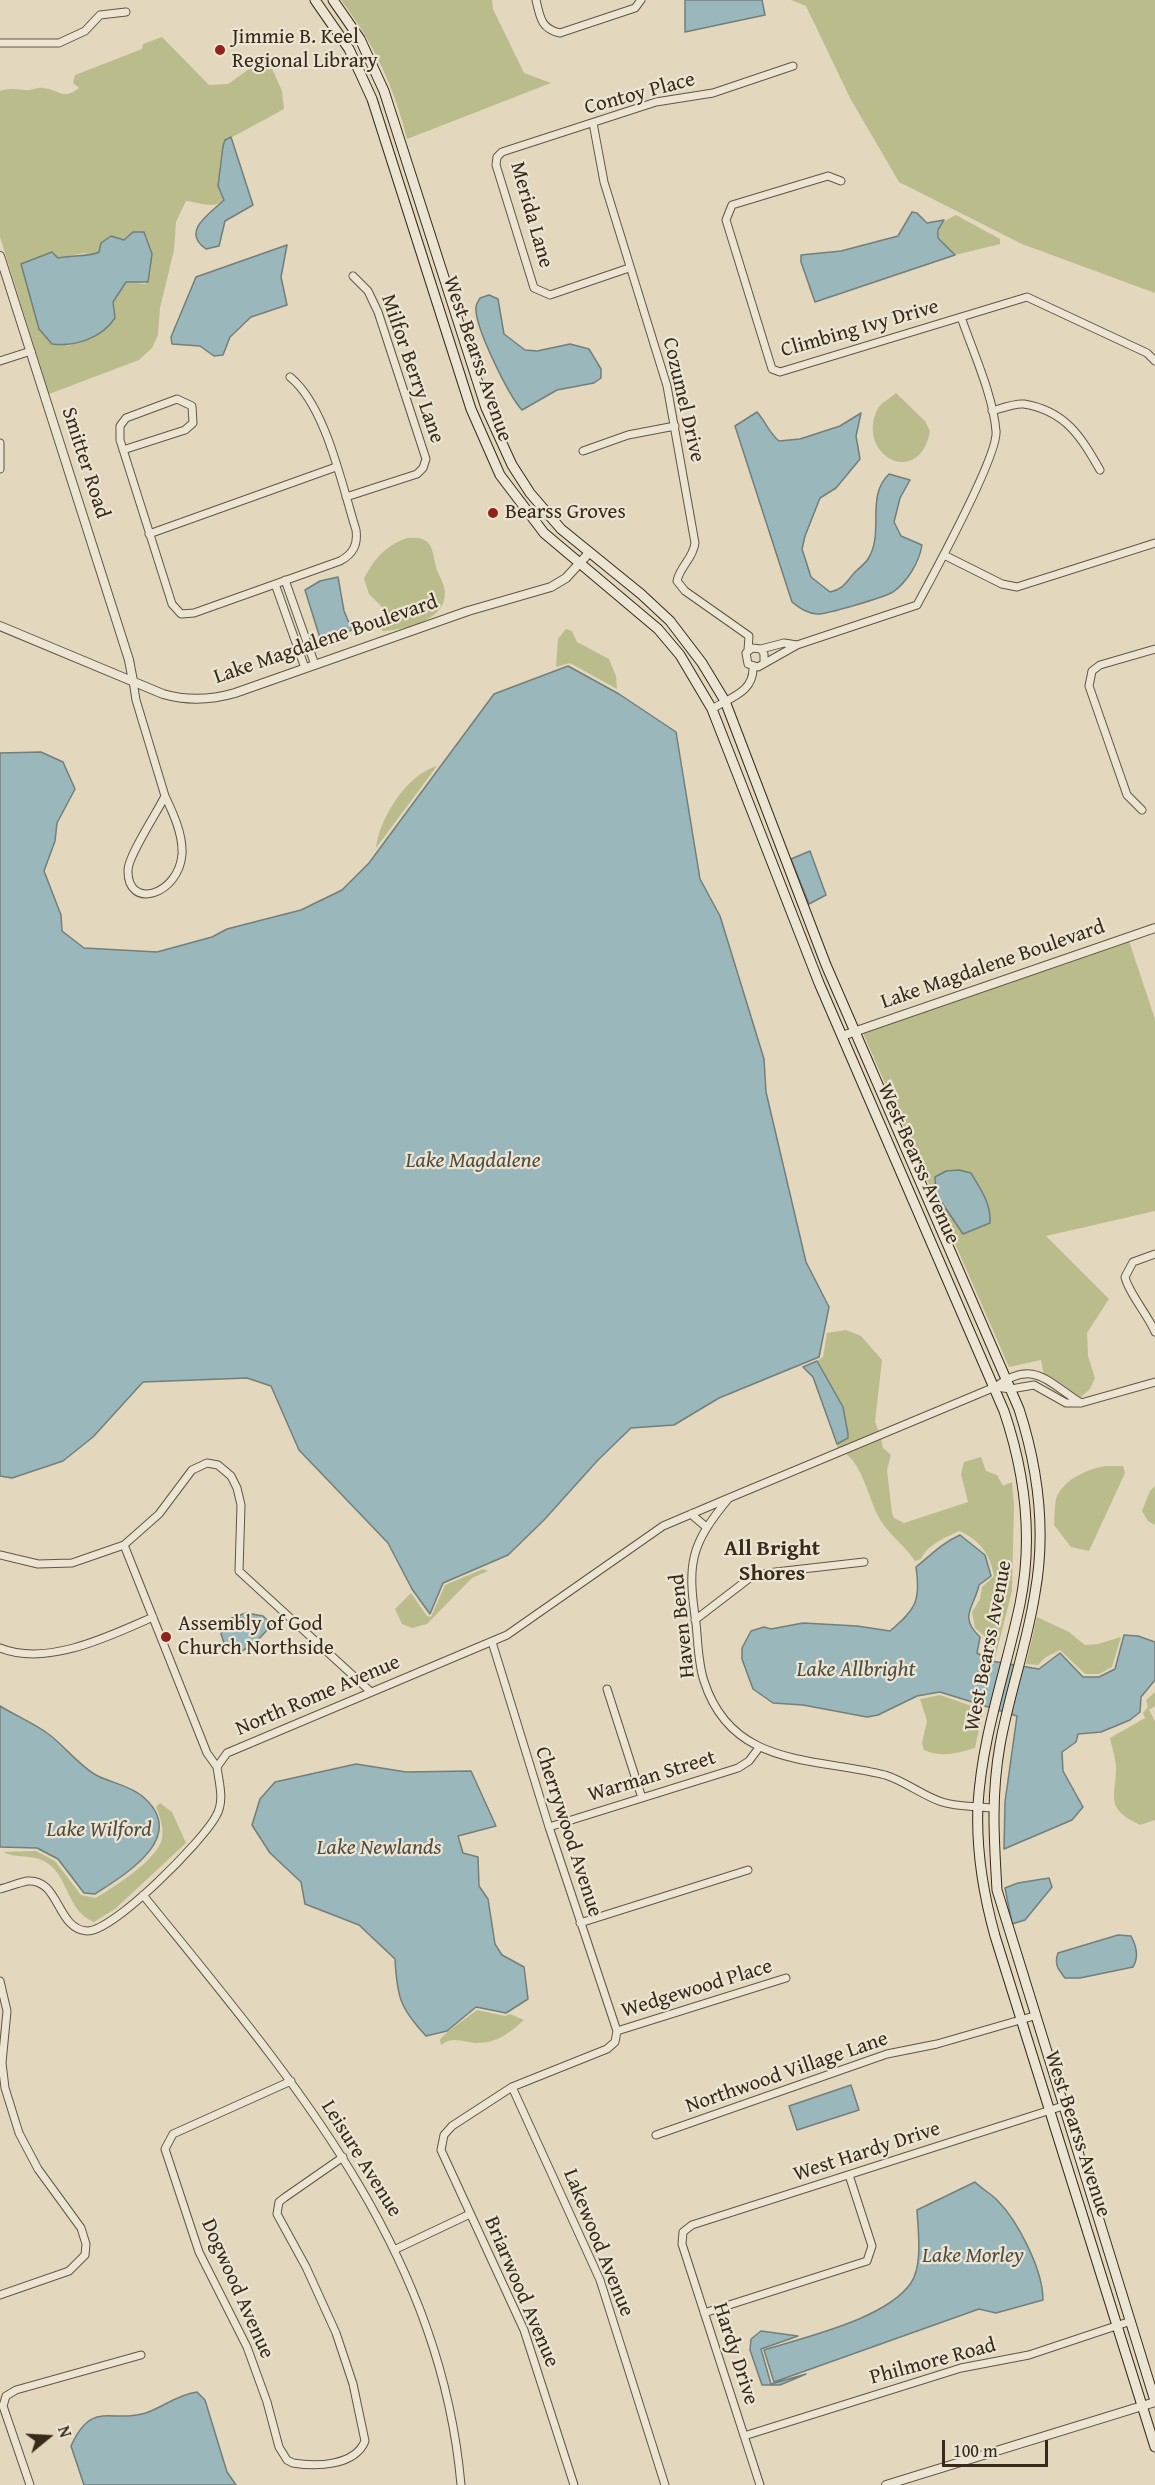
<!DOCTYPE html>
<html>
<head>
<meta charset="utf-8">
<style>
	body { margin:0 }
	#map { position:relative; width:1155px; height:2485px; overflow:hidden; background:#e3d7bd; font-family:"Gentium Book Plus",serif }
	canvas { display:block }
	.north { position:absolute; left:18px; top:2407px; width:60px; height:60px; -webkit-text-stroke:4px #ede5d4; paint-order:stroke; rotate:72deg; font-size:16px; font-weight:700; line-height:24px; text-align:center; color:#372a1a }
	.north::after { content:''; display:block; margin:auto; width:21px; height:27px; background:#372a1a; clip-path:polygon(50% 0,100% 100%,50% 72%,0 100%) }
	.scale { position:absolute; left:942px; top:2440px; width:106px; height:27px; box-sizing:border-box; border:3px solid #372a1a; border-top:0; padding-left:8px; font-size:18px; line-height:21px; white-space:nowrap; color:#372a1a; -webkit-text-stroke:4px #ede5d4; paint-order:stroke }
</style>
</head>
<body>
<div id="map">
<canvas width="1155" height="2485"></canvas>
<div class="north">N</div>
<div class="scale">100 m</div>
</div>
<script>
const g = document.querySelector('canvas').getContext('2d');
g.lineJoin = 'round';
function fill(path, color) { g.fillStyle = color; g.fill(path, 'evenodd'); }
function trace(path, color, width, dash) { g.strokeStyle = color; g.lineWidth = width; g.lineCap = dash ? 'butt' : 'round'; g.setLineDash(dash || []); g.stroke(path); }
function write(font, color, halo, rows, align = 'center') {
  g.font = font + ' "Gentium Book Plus",serif'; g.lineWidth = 4.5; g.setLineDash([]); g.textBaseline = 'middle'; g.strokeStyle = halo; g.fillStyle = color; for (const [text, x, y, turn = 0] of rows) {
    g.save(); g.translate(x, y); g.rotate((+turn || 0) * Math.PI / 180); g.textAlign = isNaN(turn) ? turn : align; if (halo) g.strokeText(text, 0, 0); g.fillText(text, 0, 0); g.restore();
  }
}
fill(new Path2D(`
	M 341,0 L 492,0 L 493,9 L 524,73 L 551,83 L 407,139 C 394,86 374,44 341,0 Z
	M 791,0 L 1155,0 L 1155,293 L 1022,244 L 899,182 L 850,98 L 806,6 Z
	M 162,37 L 209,85 L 228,84 L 262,60 L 270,64 L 282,91 L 284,109 L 225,141 L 221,165 L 224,200 C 213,210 199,202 186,201 L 176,222 L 174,250 L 160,308 L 158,335 L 152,348 L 139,360 L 49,394 L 0,237 L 0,91 C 11,87 18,90 29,90 C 33,90 38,87 43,88 C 59,89 62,101 79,88 L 73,83 L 75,75 L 142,49 L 143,44 ZM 133,232 L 143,232 L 152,254 L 146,284 L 126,282 L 113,302 L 115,319 L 113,322 L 94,337 L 67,346 L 58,258 L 84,253 L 93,255 L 116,238 L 124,240 Z
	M 956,215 L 1000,239 L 1000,244 L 955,255 L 938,238 C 939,225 944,220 956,215 Z
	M 896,393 L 925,421 L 930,431 C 919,490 854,455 878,408 C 882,402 891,398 896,393 Z
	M 407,538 C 435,536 431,550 437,570 C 440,578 445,585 445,593 C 445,621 405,630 382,631 L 380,620 L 387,612 L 369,594 L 364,579 C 374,559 385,546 407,538 Z
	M 566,629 L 572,631 L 577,642 L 609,659 L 616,676 L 617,689 L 570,663 L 556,667 L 558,639 Z
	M 437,766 L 376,848 C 379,819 407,774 437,766 Z
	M 1129,941 L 1155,1019 L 1155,1211 L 1046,1236 L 1109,1299 L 1087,1333 L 1088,1356 L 1095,1378 L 1090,1389 L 1080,1398 L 1044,1375 L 1041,1360 L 1009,1367 L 863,1033 Z
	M 846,1330 L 861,1336 L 882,1360 L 875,1422 L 879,1432 L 838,1449 L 837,1444 L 848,1434 L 843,1407 L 817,1361 L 823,1357 L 827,1333 Z
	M 881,1439 L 883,1448 L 891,1455 L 887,1470 L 892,1513 L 894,1518 L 904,1523 L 968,1502 L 961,1474 L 964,1462 L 981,1457 L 986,1471 L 997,1475 L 1003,1486 L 1012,1482 L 1014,1506 L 1012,1591 L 995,1658 L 982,1652 L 984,1636 L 975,1628 L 972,1612 L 980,1599 L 982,1587 L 994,1576 C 990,1554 980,1540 959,1531 C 945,1538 928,1544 921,1559 L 915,1561 C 904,1544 886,1533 877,1514 C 869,1497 861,1464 846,1454 Z
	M 1105,1466 L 1123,1466 L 1125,1473 L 1089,1551 L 1071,1547 L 1054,1525 C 1055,1517 1054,1504 1057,1496 C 1065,1479 1088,1469 1105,1466 Z
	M 1155,1486 L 1155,1525 L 1148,1521 L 1142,1511 L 1150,1491 Z
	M 483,1569 L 488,1571 L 472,1578 L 427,1624 L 412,1628 L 402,1624 L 395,1609 L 411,1593 L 427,1616 L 431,1617 L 445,1585 Z
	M 1037,1617 L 1069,1632 L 1085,1645 L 1098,1644 L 1121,1637 L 1112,1667 L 1099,1674 L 1085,1674 L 1060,1650 L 1046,1657 L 1038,1665 L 1026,1664 Z
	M 1155,1692 L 1155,1706 L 1149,1710 L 1155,1721 L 1155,1820 L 1140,1825 C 1104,1807 1116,1799 1116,1766 C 1115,1757 1112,1747 1110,1738 L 1145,1718 L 1143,1713 L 1148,1707 L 1146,1700 Z
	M 940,1695 L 983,1710 L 975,1748 C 958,1753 941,1758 924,1750 L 922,1743 L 927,1721 L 920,1699 Z
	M 160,1803 L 172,1812 L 186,1843 L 115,1909 L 94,1922 C 66,1911 69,1874 44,1861 C 32,1854 16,1859 3,1852 L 36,1851 L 55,1861 L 81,1895 L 96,1898 C 115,1886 156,1861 162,1839 C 164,1827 160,1817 156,1807 Z
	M 477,2010 L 505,2016 L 510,2014 L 524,2020 C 511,2032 497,2043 478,2043 C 463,2043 454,2035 441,2045 L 440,2040 C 444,2033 468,2017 477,2010 Z`), '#bbbc8c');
const water = new Path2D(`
	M 685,0 L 762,0 L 765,15 L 685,32 Z
	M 231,137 L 253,205 L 225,221 L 219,246 L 206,249 C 180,231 211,213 224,200 L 218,186 L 223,146 L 225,140 Z
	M 912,212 L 917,213 L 927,223 L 944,220 L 938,230 L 938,238 L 955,255 L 815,302 L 801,262 L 801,255 L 841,251 L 898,236 Z
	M 133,232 L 144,232 L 152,254 L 148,282 L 126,282 L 113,302 L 115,318 C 102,338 75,347 52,344 L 39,329 L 21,264 L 52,252 L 58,258 C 70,255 90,257 99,252 L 101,243 L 111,236 L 124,240 Z
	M 287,245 L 281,277 L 287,305 L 251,317 L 230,337 L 223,355 L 214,356 L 200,346 L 172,344 L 171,337 L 196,277 Z
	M 489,295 L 498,299 L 504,334 L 525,350 L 537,351 L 570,344 L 589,349 L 601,369 L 601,378 L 594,383 L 557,390 L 522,410 C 509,396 474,326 476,307 C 476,303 479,301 480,298 Z
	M 757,412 C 766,422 769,433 779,441 L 800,439 L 840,426 L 861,413 L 856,436 L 860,459 L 836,488 L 820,498 L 805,536 L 802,549 L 811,577 L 830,592 C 844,589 846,582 855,572 C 859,568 865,564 868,559 C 885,532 865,497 889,474 L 910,480 L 900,498 L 894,522 L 901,536 L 922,545 C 919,563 907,582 893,592 C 885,597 825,615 817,614 C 806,613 800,608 792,602 L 735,426 Z
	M 338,577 L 344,611 L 352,630 L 327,640 L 320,638 L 305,590 L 320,581 Z
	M 568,666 L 619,694 L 676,732 L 700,879 L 720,916 L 764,1059 L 766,1092 L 806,1262 L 829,1307 L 819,1357 L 719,1398 L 674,1425 L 631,1428 L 598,1460 L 544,1520 L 508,1555 L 443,1583 L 430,1614 L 412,1589 L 388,1543 L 299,1450 L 271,1386 L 247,1378 L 143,1382 L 93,1437 L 63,1461 L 12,1478 L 0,1476 L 0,753 L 41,752 L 63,762 L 75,789 L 57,823 L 55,841 L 44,871 L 61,915 L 62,931 L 84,948 L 157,952 L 212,937 L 227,929 L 301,910 L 342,890 L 369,863 L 494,694 Z
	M 810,851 L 826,895 L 809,904 L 791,859 Z
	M 959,1170 L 971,1173 C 981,1190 991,1203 990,1223 L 963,1234 L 936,1194 L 935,1177 L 946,1171 Z
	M 817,1361 L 843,1407 L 848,1434 L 848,1438 L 837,1444 L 813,1377 L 803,1367 Z
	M 960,1535 L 985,1555 L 991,1576 L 979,1585 C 974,1608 958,1616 980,1637 L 977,1653 L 991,1661 L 1039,1669 L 1060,1653 L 1083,1677 L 1099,1677 L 1115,1669 L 1124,1635 L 1138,1636 L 1155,1642 L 1155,1680 L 1141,1697 L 1140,1712 L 1130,1720 L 1101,1732 L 1078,1734 L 1076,1742 L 1062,1752 L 1063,1771 L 1083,1807 L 1072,1820 L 1004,1849 L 1005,1802 L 1017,1716 L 940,1692 L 917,1696 L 878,1715 L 867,1717 L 803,1705 L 773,1703 L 753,1689 L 742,1659 L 742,1648 L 751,1631 L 764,1627 L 771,1629 L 803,1623 L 857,1626 L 890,1631 C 916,1609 921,1601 916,1567 C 931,1555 942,1543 960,1535 Z
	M 246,1613 L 263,1616 L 272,1625 L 256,1642 L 242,1651 L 225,1646 L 221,1634 L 226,1620 Z
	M 0,1706 C 16,1716 36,1724 51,1736 C 66,1748 80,1766 96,1775 C 111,1783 129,1785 142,1796 C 190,1836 126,1874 95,1894 L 84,1893 L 58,1859 L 37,1848 L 0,1847 Z
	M 356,1764 L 406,1772 L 471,1771 L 496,1826 L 458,1836 L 463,1853 L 478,1857 L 479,1886 L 488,1899 L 495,1944 L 502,1955 L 524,1967 L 528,1999 L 506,2013 L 476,2007 L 447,2031 L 426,2036 C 400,2008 397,1997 395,1959 L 359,1925 L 305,1904 L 301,1882 L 270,1853 L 252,1825 L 260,1799 L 275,1782 Z
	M 1049,1878 L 1052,1887 L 1025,1920 L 1012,1924 L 1005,1888 L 1018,1883 Z
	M 1118,1935 L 1131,1936 C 1137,1947 1139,1957 1133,1967 L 1080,1978 L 1065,1978 C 1058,1969 1054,1964 1058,1953 Z
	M 851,2085 L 859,2110 L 797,2130 L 789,2106 Z
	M 975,2182 C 982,2189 990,2193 997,2200 C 1018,2221 1043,2270 1043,2300 L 996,2313 L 979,2309 L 774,2382 L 764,2350 C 805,2337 886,2319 911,2283 C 923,2265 918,2230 917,2210 Z
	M 761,2331 L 798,2336 L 761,2349 L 771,2384 L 806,2374 L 780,2385 L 762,2385 L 750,2350 L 751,2339 Z
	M 197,2392 L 205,2400 L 227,2472 L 236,2485 L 84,2485 L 71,2446 C 92,2399 111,2424 146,2413 C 163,2407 179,2394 197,2392 Z`);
fill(water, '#9ab7bc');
trace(water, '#727f7b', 1.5);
const minor = new Path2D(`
	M 536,0 C 540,17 541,29 560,33 L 635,8 L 641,0
	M 0,43 L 59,43 L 85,31 L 100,15 L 126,12
	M 593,123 L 604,182 L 667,386 L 695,543 C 693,559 680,566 677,581 L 685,591 L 749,636 L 748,650
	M 841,181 L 828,176 L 732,205 L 726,220 L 772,369 L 780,372 L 1027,297 L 1147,353 L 1155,361
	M 629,268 L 550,295 L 534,288 L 496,165 L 497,157 L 502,152 L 656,102 L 713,93 L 793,66
	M 0,361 L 31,351
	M 992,411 C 1002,408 1015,403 1024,404 C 1066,411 1081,437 1100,470
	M 0,443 L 0,469
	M 123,450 L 185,430 L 193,423 L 192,406 L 177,399 L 126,418 L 120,426 L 120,440 L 172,604 L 181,614 L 194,613 L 340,561 C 353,554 358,545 356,530 C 342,486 326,406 290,377
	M 583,451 L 628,435 L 675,426
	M 346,497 L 417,474 L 423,468 L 426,459 L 378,312 L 368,291 L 353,276
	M 149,534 L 336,467
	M 944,555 L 1002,584 L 1017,587 L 1155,543
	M 285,580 L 315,665
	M 275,584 L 305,668
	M 797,645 L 917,605 C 932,577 999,455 996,431 C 993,395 973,352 961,317
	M 761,649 L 784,643 L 797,645 L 758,667 L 748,664 L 746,653 L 752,648 L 761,649 L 764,654 L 764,661
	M 133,681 L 136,700 L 165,796 C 158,811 128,856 128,870 C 127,911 179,895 182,854 C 183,834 173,813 165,796
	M 712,709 C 731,697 754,692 753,667
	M 1142,810 L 1127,795 L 1089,686 L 1092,671 L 1100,665 L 1155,649
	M 1155,1254 L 1133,1262 L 1125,1277 C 1128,1292 1148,1315 1155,1332
	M 995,1387 L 1011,1389 L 1034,1385 L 1066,1403 L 1081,1403 L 1155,1382
	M 691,1514 L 705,1526
	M 124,1545 L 207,1753 L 217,1767
	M 0,1555 L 38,1564 L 72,1563 L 124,1545 L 159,1514 L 192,1470 L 207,1463 L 218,1465 L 231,1476 L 237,1488 L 241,1505 L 239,1571 L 371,1692
	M 695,1620 L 751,1577 L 767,1573 L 864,1562
	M 492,1642 L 549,1827 L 617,2031 L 615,2042 L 607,2049 L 512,2087 L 452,2126 L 444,2135 L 441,2150 L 524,2330 L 574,2485
	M 0,1648 C 47,1667 110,1636 153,1617
	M 607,1689 L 642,1798
	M 992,1808 C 977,1806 957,1807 942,1802 C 923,1796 905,1781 885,1775 C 813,1757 732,1768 704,1681 C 698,1663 698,1642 696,1623 C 687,1563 690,1545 729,1498 L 995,1387 C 1034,1359 1046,1381 1081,1403
	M 549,1827 L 738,1768 L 749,1761 L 758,1749
	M 0,1889 C 8,1887 18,1883 27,1881 C 60,1878 56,1929 87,1931 C 113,1932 203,1841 216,1816 C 225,1801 219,1783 217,1767 L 227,1753 L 507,1635 L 663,1526 L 729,1498
	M 143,1895 C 287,2073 440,2246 461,2485
	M 580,1923 L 748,1870
	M 0,1981 L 7,2011 L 2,2063 L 5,2088 L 19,2133 L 38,2169 L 81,2228 L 86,2244 L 85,2255 L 69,2271 L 0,2295
	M 617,2031 L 786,1978
	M 291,2081 L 173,2134 L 165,2149 L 199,2252 L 247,2347 L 267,2402 L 279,2447 L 287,2460 L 293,2463 C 316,2467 355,2466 365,2441 L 353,2384 L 336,2333 L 306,2267 L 277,2214 L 279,2202 L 284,2198 L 343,2157
	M 512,2087 L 600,2280 L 665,2485
	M 656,2135 L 887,2054 L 937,2044 L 1034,2016
	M 396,2249 L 470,2214
	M 704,2313 L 867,2261 L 872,2246 L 849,2175
	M 744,2436 L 961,2368 L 1029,2355 L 1131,2321
	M 30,2485 L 3,2406 L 6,2396 L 16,2390 L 141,2355
	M 760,2485 L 682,2244 L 683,2232 L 692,2225 L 1063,2106`);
const tertiary = new Path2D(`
	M 0,256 L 129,660 L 133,681
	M 0,626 L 163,694 C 187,701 211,700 235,693 L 468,611 L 551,587 L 566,578 L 588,554
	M 842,1036 L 1155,928
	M 886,2485 L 1155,2402`);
const secondary = new Path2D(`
	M 315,0 L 349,49 L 372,99 L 471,409 L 500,475 L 544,533 L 658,629 L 680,655 L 712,709 L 819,983 L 1004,1411 C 1025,1473 1033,1540 1020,1604 C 1006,1671 982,1736 978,1805 C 976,1849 983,1893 995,1936 L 1155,2447
	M 333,0 L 360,39 L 384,91 L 486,408 L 512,465 L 530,493 L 561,529 L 641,594 L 670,621 L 702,663 L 725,701 L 826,965 L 1019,1409 C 1038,1468 1046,1532 1035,1593 C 1027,1645 1009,1694 1000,1745 C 991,1796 994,1839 997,1890 L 1155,2401`);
trace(minor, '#625543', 9);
trace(tertiary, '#625543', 10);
trace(secondary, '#372a1a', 11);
trace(minor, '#ede5d4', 7);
trace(tertiary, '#ede5d4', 8);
trace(secondary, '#ede5d4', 9);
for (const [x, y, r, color] of [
	[220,50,6,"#8f2418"],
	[493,513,6,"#8f2418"],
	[166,1637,6,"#8f2418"]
]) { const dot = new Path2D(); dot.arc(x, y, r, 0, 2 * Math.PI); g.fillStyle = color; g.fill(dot); trace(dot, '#ede5d4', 2); }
write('21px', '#372a1a', '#ede5d4', [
	["Jimmie B. Keel",232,38],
	["Regional Library",232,62],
	["Bearss Groves",505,513],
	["Assembly of God",178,1625],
	["Church Northside",178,1649]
], 'left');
write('21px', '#372a1a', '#ede5d4', [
	["Contoy Place",640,94,-15],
	["Merida Lane",531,215,74],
	["Climbing Ivy Drive",860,329,-16],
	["West Bearss Avenue",477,359,71],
	["Milfor Berry Lane",412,369,71],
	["Cozumel Drive",683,400,77],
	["Smitter Road",85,463,72],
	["Lake Magdalene Boulevard",326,640,-19],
	["Lake Magdalene Boulevard",993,965,-19],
	["West Bearss Avenue",918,1164,66],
	["Haven Bend",683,1626,-96],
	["West Bearss Avenue",989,1646,-79],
	["North Rome Avenue",318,1696,-23],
	["Warman Street",652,1777,-17],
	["Cherrywood Avenue",568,1832,72],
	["Wedgewood Place",697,1989,-17],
	["Northwood Village Lane",787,2073,-19],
	["West Bearss Avenue",1077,2134,72],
	["West Hardy Drive",867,2152,-18],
	["Leisure Avenue",361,2159,58],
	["Lakewood Avenue",598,2243,68],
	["Dogwood Avenue",237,2289,66],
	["Briarwood Avenue",521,2292,67],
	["Hardy Drive",735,2354,72],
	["Philmore Road",933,2362,-15]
]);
write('italic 22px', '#504d42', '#ede5d4', [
	["Lake Magdalene",473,1161],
	["Lake Allbright",856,1670],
	["Lake Wilford",99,1830],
	["Lake Newlands",379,1848],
	["Lake Morley",973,2256]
]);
write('bold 22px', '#372a1a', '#ede5d4', [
	["All Bright",772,1549],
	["Shores",772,1574]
]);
</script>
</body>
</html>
